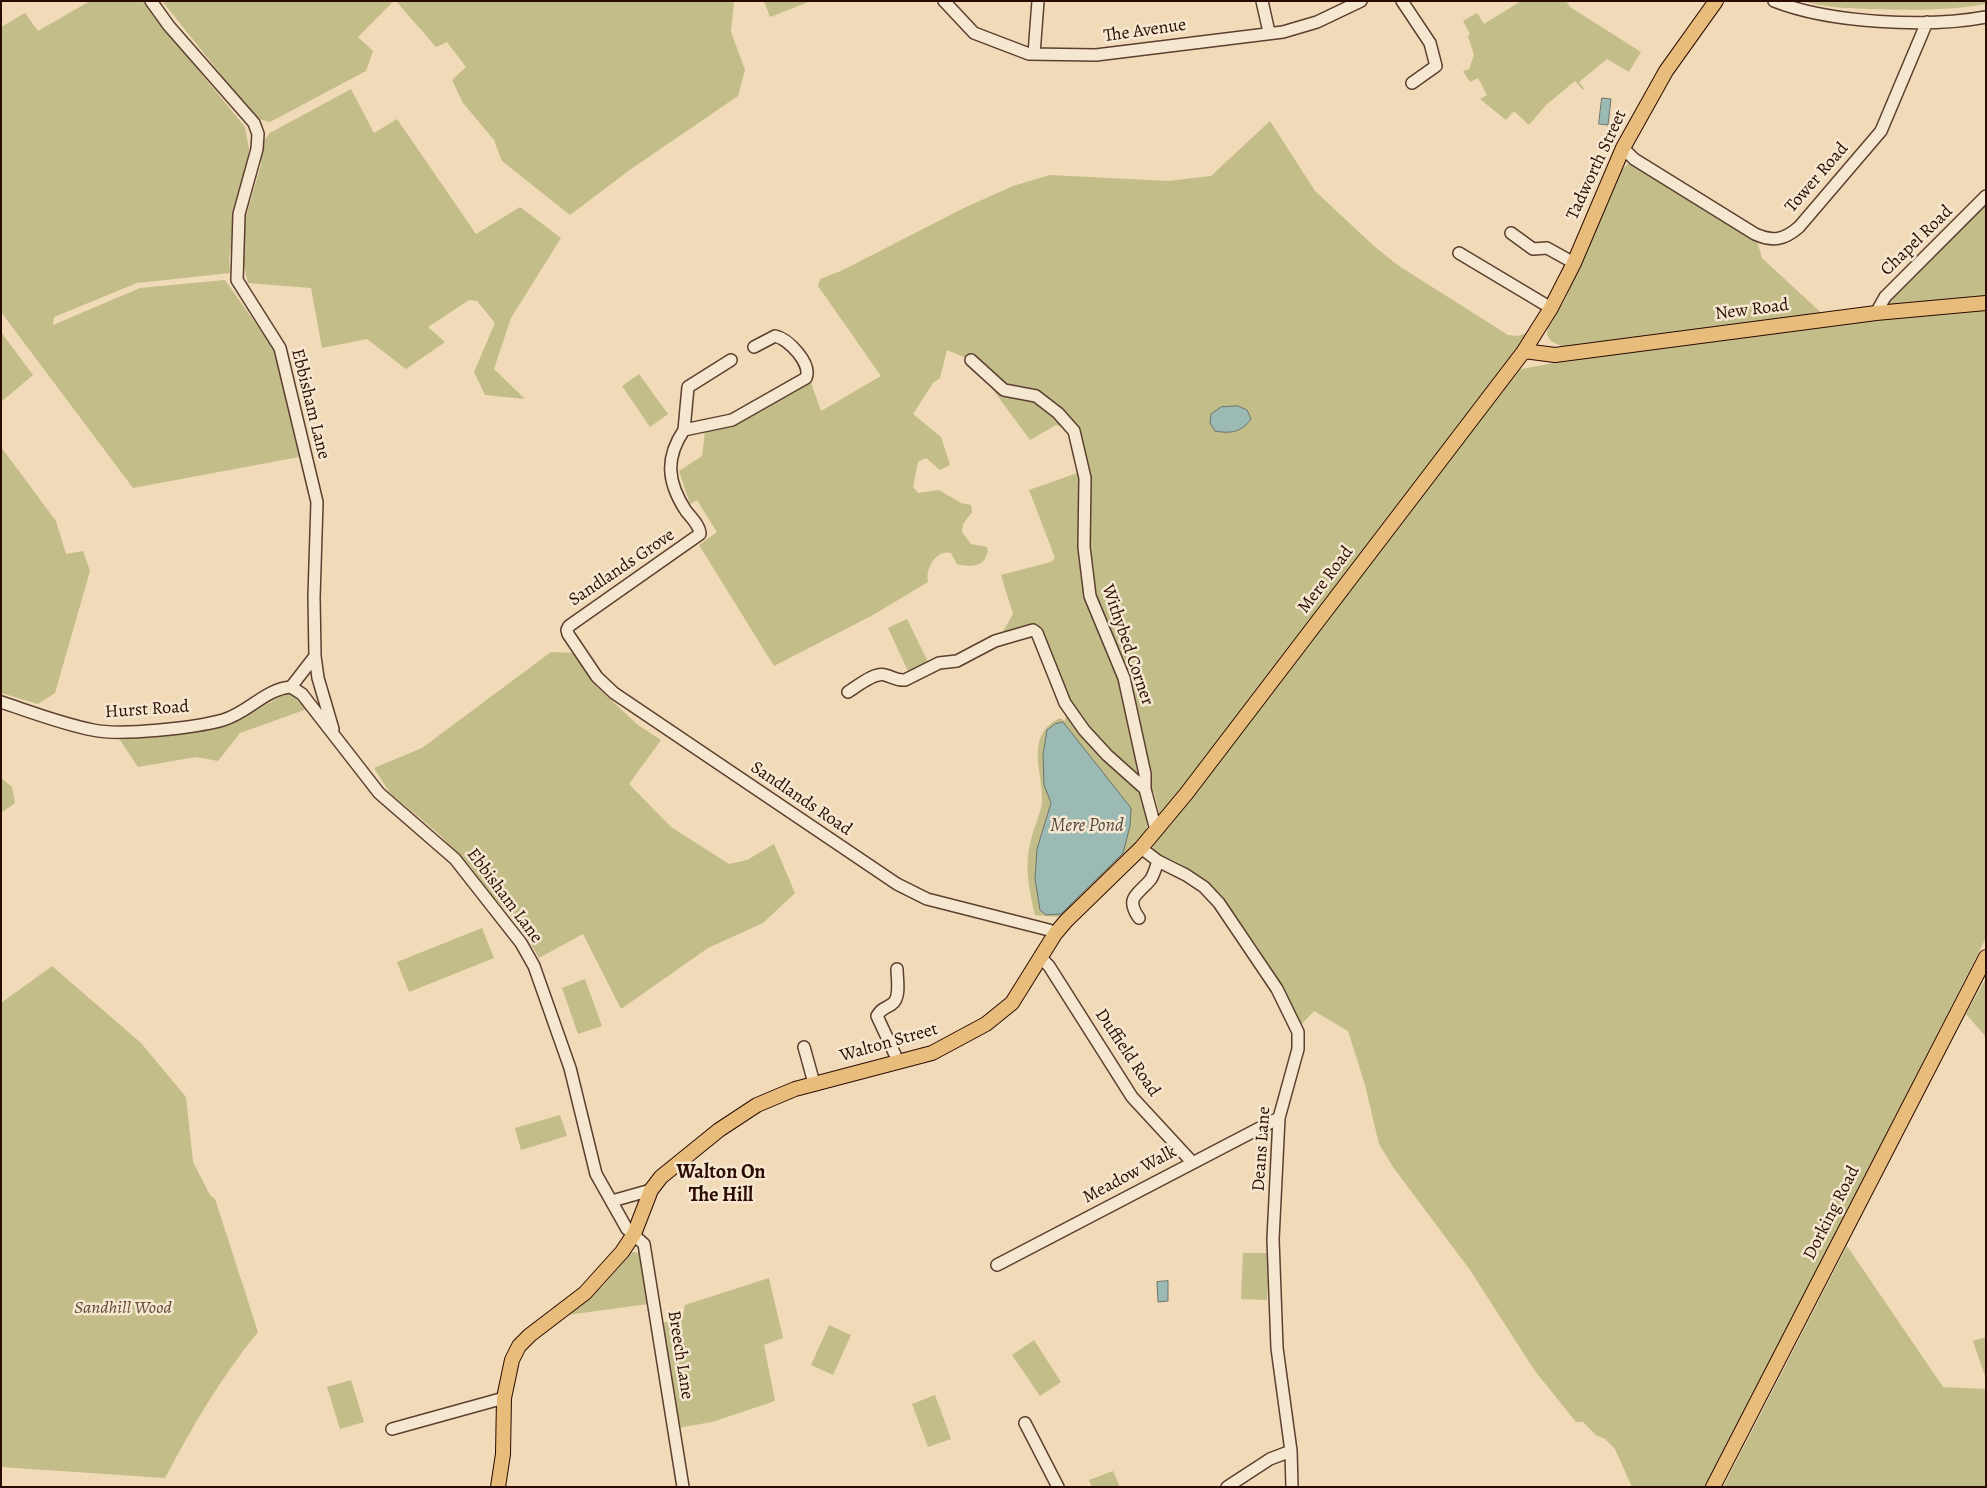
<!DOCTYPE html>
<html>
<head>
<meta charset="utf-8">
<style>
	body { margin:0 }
	#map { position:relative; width:1987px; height:1488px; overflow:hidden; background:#f1dab8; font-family:Alegreya,serif }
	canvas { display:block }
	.frame { position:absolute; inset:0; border:2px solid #2b0b01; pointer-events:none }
</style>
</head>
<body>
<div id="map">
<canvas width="1987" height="1488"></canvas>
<div class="frame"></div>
</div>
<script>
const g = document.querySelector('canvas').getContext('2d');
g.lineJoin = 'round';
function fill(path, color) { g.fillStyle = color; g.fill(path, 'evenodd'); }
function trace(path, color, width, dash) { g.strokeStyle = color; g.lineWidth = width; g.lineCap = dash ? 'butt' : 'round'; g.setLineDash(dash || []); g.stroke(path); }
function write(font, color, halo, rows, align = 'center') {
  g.font = font + ' Alegreya,serif'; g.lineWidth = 5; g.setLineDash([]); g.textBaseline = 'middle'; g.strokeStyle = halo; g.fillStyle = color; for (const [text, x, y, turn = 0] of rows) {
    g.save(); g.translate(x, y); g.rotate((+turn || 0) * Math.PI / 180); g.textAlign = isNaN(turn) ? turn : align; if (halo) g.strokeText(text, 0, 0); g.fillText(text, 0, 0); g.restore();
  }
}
fill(new Path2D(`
	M 90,1 L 142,1 L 245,127 L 249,149 L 229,258 L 230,273 L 137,283 L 54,317 L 53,325 L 140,288 L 225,280 L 275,351 L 299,457 L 133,488 L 1,312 L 1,27 L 25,13 L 38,31 Z
	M 162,1 L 394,1 L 358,37 L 373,51 L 366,71 L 270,122 L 255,118 L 217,82 L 223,77 Z
	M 396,1 L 734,1 L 731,32 L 745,70 L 738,96 L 631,169 L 570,215 L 502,161 L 494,140 L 463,103 L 452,80 L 466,67 L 447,42 L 436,47 Z
	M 764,1 L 811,1 L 770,17 Z
	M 1521,1 L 1566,1 L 1570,7 L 1641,52 L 1629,72 L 1607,59 L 1579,82 L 1584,89 L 1583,90 L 1575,81 L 1546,105 L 1529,125 L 1514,111 L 1506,120 L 1480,99 L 1487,95 L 1478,78 L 1470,82 L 1463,71 L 1469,69 L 1474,55 L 1468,36 L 1470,34 L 1463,21 L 1477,13 L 1484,24 Z
	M 1803,1 L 1986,1 L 1986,4 C 1947,11 1910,10 1871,9 C 1849,8 1824,8 1803,1 Z
	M 351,89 L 374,133 L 397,119 L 476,234 L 520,207 L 561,238 L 511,318 L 494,369 L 525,399 L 485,395 L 474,372 L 495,323 L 477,301 L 469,300 L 428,327 L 445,342 L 406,369 L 367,339 L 322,348 L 311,288 L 248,283 L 243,262 L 246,216 L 261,165 L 262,143 L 270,133 Z
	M 1270,121 L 1315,191 L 1375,247 L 1399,266 L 1508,335 L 1518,336 L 1527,333 L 1501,372 L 1160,816 L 1154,792 L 1125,776 L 1142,796 L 1148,822 L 1146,832 L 1059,917 L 1035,915 C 1029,889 1024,866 1031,840 C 1033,830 1041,812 1042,803 C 1044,773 1023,736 1060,718 L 1065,721 L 1068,702 L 1042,636 L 1031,624 L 1001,635 L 1013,614 L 1001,575 L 1051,562 L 1055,558 L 1029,490 L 1080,472 L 1074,431 L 1056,425 L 1030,440 L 971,360 L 947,350 L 940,378 L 933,383 L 913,414 L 941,437 L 950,465 L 940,470 L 926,458 L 918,462 L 913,487 L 918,493 L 939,490 L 961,503 L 971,505 L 972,512 L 963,524 L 962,532 L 971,544 L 987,547 L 988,552 C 986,554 986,557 985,559 C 979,568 965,566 957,564 L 951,553 C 936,549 925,569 928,582 L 873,615 L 774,666 L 699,545 L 717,532 L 697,500 L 690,504 L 679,471 L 702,456 L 705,431 L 751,417 L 811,383 L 821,411 L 881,376 L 818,286 L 820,279 L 841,271 L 964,208 L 1013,186 L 1050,175 L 1168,181 L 1211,176 Z
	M 1634,159 L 1755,234 L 1762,258 L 1829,320 L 1876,313 L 1986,196 L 1986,938 L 1706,1487 L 1632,1487 L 1615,1449 L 1605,1439 L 1596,1435 L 1583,1422 L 1576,1422 L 1535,1371 L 1470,1270 L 1393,1167 L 1379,1144 L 1365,1085 L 1348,1031 L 1314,1011 L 1301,1025 C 1276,972 1217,867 1156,854 L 1152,845 L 1517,370 L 1558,362 L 1561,346 L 1551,341 L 1547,335 L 1548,328 L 1564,302 L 1620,171 Z
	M 1,332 L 33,375 L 1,402 Z
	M 639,374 L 668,414 L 650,427 L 622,386 Z
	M 1,447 L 56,521 L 66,554 L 83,551 L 90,571 L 55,693 L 38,704 L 1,693 Z
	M 907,619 L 928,662 L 908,671 L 888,628 Z
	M 551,652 L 575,653 L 596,686 L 638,725 L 661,740 L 629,784 L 671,827 L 729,864 L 747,860 L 774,844 L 795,893 L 763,923 L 708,948 L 621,1009 L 583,934 L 539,958 L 521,927 L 491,894 L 470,866 L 440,835 L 390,793 L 374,768 L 422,748 Z
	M 289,692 L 307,709 L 240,733 L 218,761 L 196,757 L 138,767 L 120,740 L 211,728 L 253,712 Z
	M 1,778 L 12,787 L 15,803 L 1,813 Z
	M 482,928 L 494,958 L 409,992 L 397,962 Z
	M 52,966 L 141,1043 L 186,1097 L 193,1162 L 210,1195 L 215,1199 L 258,1332 C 221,1377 192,1427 165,1478 L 1,1467 L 1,1003 Z
	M 1986,978 L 1986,1037 L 1966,1014 Z
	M 585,979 L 602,1026 L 578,1034 L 562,988 Z
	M 560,1115 L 567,1136 L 521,1150 L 515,1128 Z
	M 1847,1246 L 1943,1387 L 1986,1389 L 1986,1487 L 1723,1487 Z
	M 632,1252 L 640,1253 L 648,1304 L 567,1315 L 603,1286 Z
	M 1243,1253 L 1269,1253 L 1267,1300 L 1241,1299 Z
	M 769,1278 L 783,1338 L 764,1345 L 775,1401 L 712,1422 L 677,1428 L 660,1323 L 682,1320 L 685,1305 Z
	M 829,1325 L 851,1335 L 833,1375 L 811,1365 Z
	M 1986,1337 L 1986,1379 L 1973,1341 Z
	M 1034,1340 L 1061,1382 L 1040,1396 L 1012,1355 Z
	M 351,1380 L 364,1422 L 340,1429 L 327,1387 Z
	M 935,1395 L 951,1439 L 928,1447 L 912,1404 Z
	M 1113,1471 L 1120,1487 L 1092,1487 L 1089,1480 Z`), '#c2bd89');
const water = new Path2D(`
	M 1602,98 L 1611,99 L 1608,125 L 1599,124 Z
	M 1238,406 L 1247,410 L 1251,419 C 1242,432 1231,434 1215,431 L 1210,423 L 1211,414 L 1221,407 Z
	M 1063,722 L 1131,808 L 1130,826 L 1123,853 L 1061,914 L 1046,915 L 1040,910 L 1035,879 L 1037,849 L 1051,803 L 1044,785 L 1043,755 L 1047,730 L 1055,724 Z
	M 1168,1281 L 1168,1301 L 1158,1302 L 1157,1282 Z`);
fill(water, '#9bbab3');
trace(water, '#6e746c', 1);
const minor = new Path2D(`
	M 151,1 L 169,26 L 254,123 L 258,134 L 257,149 L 239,214 L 237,280 L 280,348 L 317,502 L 314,597 L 315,656 L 318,678 L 333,729
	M 944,1 L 974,33 L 1029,54 L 1096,55 L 1283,32 L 1317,22 L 1361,1
	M 1262,1 L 1269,32
	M 1402,1 L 1430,43 L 1436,66 L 1412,83
	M 1774,1 C 1829,23 1927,28 1986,17
	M 1034,54 L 1038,1
	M 1623,148 L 1634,159 L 1755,234 C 1773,242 1784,240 1799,227 L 1881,131 L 1927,22
	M 1511,233 L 1533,249 L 1547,248 L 1574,263
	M 1459,253 L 1551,308
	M 1876,313 L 1885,297 L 1986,196
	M 754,347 L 775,336 C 789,339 812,364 806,378 L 732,420 L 684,430 C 665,458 667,482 686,511 C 691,517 700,526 700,534 L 569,626 L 567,630 L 568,634 L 597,677 L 614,693 L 897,884 L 927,899 L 1049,930 L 1055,934
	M 971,360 L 1004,390 L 1036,396 L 1058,413 L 1074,431 L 1085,478 L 1084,547 L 1090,596 L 1124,678 L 1145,774 L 1145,789
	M 684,430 L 688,387 L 731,360
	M 291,687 L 302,694 L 379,793 L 455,859 L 521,943 L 534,966 L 570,1068 L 596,1174 L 627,1229 L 644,1244 L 683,1487
	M 291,687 L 315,656
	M 848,692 C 858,686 874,672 885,675 C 893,677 897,681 905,680 L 939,663 L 957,661 L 995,641 L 1033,630 L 1037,633 L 1065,703 L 1084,730 L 1107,755 L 1145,789 L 1156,830
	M 1,702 C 31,712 62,724 93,730 C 121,736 194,728 223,720 C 248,713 265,689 291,687
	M 1141,848 L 1158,861 L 1186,875 L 1204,887 L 1219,903 L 1277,989 L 1298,1032 L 1298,1049 L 1279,1118 L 1273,1239 L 1277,1348 L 1291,1451 L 1292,1487
	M 1139,918 C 1124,897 1139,894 1151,879 C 1154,874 1156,867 1158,861
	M 1041,958 L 1049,966 L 1132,1097 L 1192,1162
	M 897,969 C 897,979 901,998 892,1004 C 885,1009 881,1008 877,1016 L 898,1061
	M 804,1047 L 814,1083
	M 612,1201 L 651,1190
	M 997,1265 L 1279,1118
	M 1025,1423 L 1058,1487
	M 392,1429 L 504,1398
	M 1227,1487 L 1270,1459 L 1291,1451`);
const major = new Path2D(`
	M 1524,351 L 1555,355 L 1876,313 L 1986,303
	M 498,1487 L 503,1454 L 504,1398 L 512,1360 L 519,1346 L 530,1335 L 585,1293 L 622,1252 L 634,1234 L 651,1190 L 661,1177 L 719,1130 L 757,1105 L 795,1089 L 932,1053 L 986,1024 L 1012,1003 L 1055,934 L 1066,921 L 1141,848 L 1186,794 L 1524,351 L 1551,308 L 1574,263 L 1623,148 L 1666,71 L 1716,1
	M 1713,1487 L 1986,957`);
trace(minor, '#5c3f2f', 14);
trace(major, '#2b0b01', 16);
trace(minor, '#f6e7d1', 11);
trace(major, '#e8bd7c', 14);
write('18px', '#2b0b01', '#f6e7d1', [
	["The Avenue",1145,31,-8],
	["Tadworth Street",1597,165,-65],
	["Tower Road",1817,178,-49],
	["Chapel Road",1917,241,-44],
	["New Road",1752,310,-7],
	["Ebbisham Lane",310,404,76],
	["Sandlands Grove",622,568,-34],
	["Mere Road",1326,580,-53],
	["Withybed Corner",1127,645,71],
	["Hurst Road",147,710,-4],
	["Sandlands Road",801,799,34],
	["Ebbisham Lane",504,896,53],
	["Walton Street",889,1043,-16],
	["Duffield Road",1127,1053,56],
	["Deans Lane",1262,1149,-86],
	["Meadow Walk",1130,1175,-28],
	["Dorking Road",1832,1213,-63],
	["Breech Lane",680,1355,81]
]);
write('italic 18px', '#604931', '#f6e7d1', [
	["Sandhill Wood",123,1309]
]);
write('italic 19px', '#52483f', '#f6e7d1', [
	["Mere Pond",1087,826]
]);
write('bold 20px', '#2b0b01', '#f6e7d1', [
	["Walton On",721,1173],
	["The Hill",721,1196]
]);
</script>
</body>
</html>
